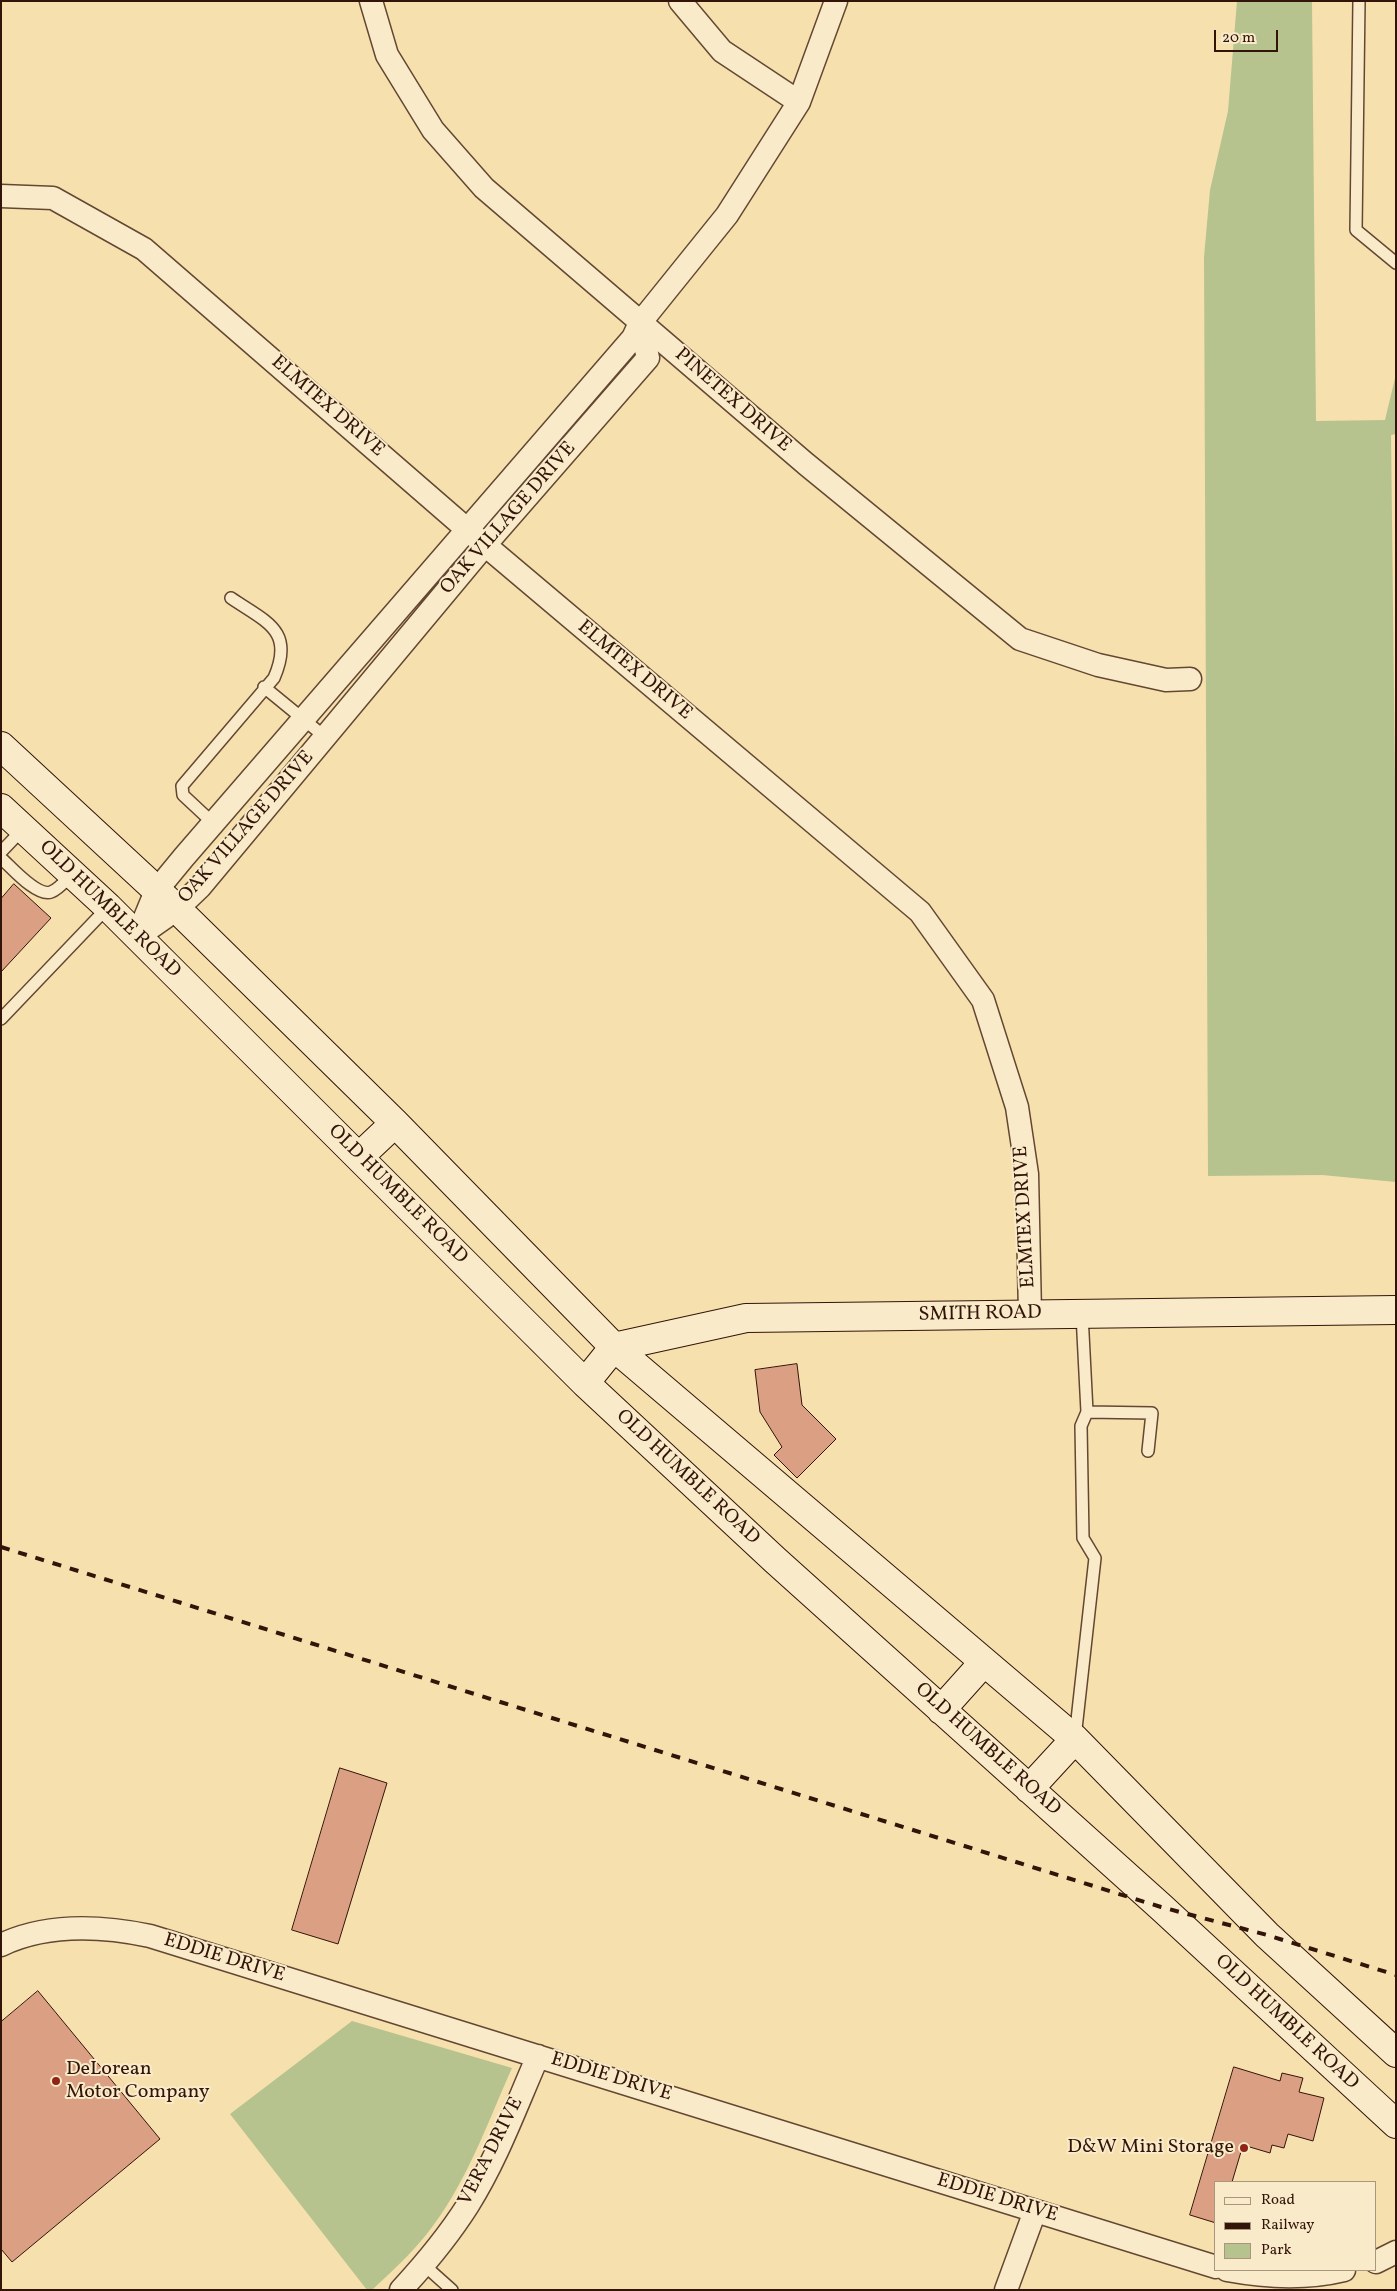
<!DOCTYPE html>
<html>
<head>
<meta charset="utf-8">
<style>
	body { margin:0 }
	#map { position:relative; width:1397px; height:2291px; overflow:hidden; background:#f6e0ae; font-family:Vollkorn,serif }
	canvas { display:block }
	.frame { position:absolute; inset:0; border:2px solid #331409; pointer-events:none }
	.legend { position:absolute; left:1214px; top:2181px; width:162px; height:90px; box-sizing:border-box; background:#f9ebca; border:1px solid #aa957d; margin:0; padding:6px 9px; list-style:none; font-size:15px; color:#331409 }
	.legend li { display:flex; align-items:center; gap:10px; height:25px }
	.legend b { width:25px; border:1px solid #aa957d }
	.scale { position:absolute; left:1214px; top:30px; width:64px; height:22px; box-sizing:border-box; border:2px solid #331409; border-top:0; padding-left:6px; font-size:15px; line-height:18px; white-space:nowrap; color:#331409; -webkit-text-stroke:4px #f9ebca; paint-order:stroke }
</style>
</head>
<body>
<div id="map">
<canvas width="1397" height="2291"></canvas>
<div class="frame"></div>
<ul class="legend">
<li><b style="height:6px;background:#f9ebca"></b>Road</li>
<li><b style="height:6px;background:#331409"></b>Railway</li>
<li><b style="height:14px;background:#b6c38f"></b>Park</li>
</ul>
<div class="scale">20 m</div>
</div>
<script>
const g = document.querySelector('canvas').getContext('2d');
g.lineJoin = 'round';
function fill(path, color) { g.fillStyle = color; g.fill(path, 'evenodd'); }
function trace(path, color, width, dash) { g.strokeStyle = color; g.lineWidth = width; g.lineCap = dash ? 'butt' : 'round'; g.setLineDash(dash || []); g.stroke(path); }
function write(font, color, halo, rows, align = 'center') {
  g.font = font + ' Vollkorn,serif'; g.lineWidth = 4; g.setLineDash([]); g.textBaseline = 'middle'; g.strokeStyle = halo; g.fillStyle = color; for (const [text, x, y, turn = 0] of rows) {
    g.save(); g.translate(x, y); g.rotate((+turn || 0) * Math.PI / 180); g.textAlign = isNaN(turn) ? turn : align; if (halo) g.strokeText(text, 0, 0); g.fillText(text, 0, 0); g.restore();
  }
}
fill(new Path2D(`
	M 1237,1 L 1312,1 L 1316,421 L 1385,420 L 1396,374 L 1396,434 L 1391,435 L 1396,866 L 1396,1182 L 1322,1175 L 1208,1176 L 1204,257 L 1210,190 L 1228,111 Z
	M 352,2021 L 512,2068 C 487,2124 465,2187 426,2235 C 410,2255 391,2272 372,2290 L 367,2290 L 230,2114 Z`), '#b6c38f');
const building = new Path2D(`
	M 14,884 L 51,918 L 1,972 L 1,899 Z
	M 797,1364 L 802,1405 L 836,1439 L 797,1478 L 774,1455 L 782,1447 L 760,1412 L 755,1370 Z
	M 340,1768 L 387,1783 L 338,1944 L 292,1930 Z
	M 38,1991 L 160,2139 L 12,2262 L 1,2249 L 1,2022 Z
	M 1234,2067 L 1280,2081 L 1282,2073 L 1303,2078 L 1299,2092 L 1324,2098 L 1313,2141 L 1288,2134 L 1284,2148 L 1272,2145 L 1270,2153 L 1243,2145 L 1232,2182 L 1216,2182 L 1216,2223 L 1190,2215 Z`);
fill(building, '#db9f83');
trace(building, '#331409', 1);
const lane = new Path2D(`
	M 1359,1 L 1356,230 L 1396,263
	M 264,687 L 325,737
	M 213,823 L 183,795 L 182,786 L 274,678 C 295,630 266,622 231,598
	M 1,852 L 24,828
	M 1,858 C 12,868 37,897 51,892 C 59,889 66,880 72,874
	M 1,1019 L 108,907
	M 1087,1412 L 1152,1413 L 1148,1451
	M 1075,1738 L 1095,1558 L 1083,1538 L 1081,1426 L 1087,1412 L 1082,1314
	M 424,2265 L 452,2290`);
const street = new Path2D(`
	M 371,1 L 387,55 L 433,130 L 484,188 L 806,464 L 1020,639 L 1098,665 L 1166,680 L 1190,679
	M 680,1 L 722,51 L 799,102
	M 1,196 L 53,198 L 144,249 L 485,545 L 920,912 L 983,1000 L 1017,1107 L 1027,1174 L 1030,1314
	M 137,937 L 156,891 L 184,857 L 633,338 L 640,323 L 727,215 L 799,102 L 836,1
	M 137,937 L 177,909 L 200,887 L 485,545 L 648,358 L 640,323
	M 1,1945 C 47,1923 102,1926 150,1936 L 1216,2267
	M 1376,2262 L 1396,2252
	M 1227,2270 C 1265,2277 1307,2279 1344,2270
	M 401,2290 C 425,2264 449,2235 468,2205 C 497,2159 516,2106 538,2056
	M 1006,2290 L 1035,2211`);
const secondary = new Path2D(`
	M 1,746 L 177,909 L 395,1123 L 614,1347 L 1075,1739 L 1267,1935 L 1396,2053
	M 1,808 L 108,907 L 585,1383 L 775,1560 L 1161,1907 L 1396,2124
	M 360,1156 L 395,1123
	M 585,1383 L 614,1347 L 746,1318 L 1396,1310
	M 941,1710 L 984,1662
	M 1029,1789 L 1075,1739`);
trace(lane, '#644732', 14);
trace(street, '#644732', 25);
trace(secondary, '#331409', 30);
trace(lane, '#f9ebca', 11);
trace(street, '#f9ebca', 22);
trace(secondary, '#f9ebca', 28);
trace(new Path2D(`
	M 1,1547 L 1161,1907 L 1267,1935 L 1396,1975`), '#331409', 4, [9, 9]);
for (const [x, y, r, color] of [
	[56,2081,5,"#8f2418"],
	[1244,2148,5,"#8f2418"]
]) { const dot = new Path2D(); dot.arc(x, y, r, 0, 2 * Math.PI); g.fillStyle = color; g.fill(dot); trace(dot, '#f9ebca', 2); }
write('20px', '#331409', '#f9ebca', [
	["PINETEX DRIVE",732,401,41],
	["ELMTEX DRIVE",327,407,41],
	["OAK VILLAGE DRIVE",509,519,-49],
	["ELMTEX DRIVE",634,671,40],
	["OAK VILLAGE DRIVE",247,828,-49],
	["OLD HUMBLE ROAD",109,910,44],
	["OLD HUMBLE ROAD",397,1195,45],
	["ELMTEX DRIVE",1026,1217,-93],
	["SMITH ROAD",980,1315,-1],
	["OLD HUMBLE ROAD",687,1478,43],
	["OLD HUMBLE ROAD",987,1750,42],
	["EDDIE DRIVE",224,1959,17],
	["OLD HUMBLE ROAD",1286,2023,43],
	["EDDIE DRIVE",611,2078,17],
	["VERA DRIVE",492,2152,-63],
	["EDDIE DRIVE",997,2199,17]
]);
write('20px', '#331409', '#f9ebca', [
	["DeLorean",66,2070],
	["Motor Company",66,2093],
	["D&W Mini Storage",1234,2148,"right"]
], 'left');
</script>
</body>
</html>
